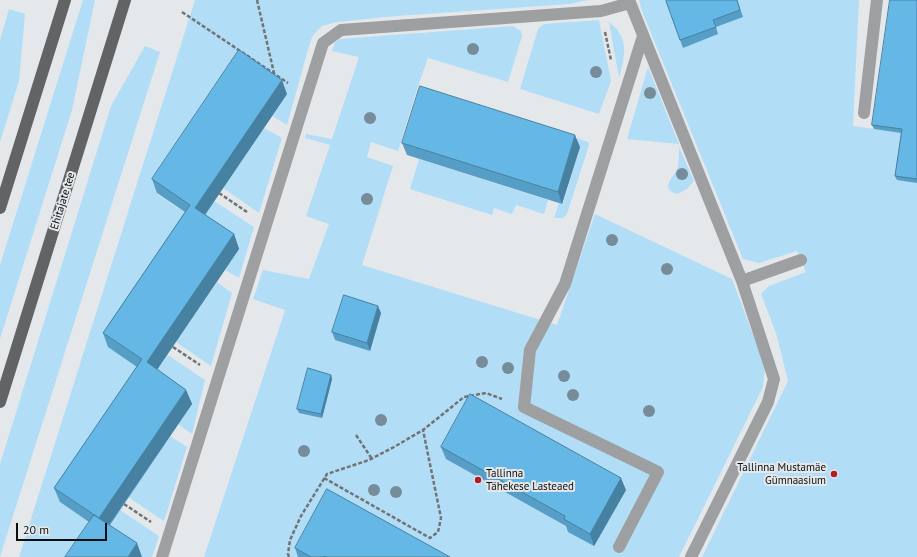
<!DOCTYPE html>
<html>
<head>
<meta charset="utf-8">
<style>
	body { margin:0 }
	#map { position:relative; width:917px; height:557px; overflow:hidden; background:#e4e8eb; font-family:"PT Sans",sans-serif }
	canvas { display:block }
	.scale { position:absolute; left:16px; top:523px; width:91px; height:18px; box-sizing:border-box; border:2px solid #0c0e0e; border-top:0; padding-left:5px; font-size:12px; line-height:14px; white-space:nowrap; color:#0c0e0e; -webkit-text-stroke:3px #e4e8eb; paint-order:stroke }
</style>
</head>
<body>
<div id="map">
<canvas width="917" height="557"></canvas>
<div class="scale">20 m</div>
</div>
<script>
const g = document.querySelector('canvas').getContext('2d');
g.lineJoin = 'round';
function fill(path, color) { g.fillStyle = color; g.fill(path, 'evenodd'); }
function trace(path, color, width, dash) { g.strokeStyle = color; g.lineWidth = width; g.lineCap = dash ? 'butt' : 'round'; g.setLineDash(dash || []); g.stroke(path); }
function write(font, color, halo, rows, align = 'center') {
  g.font = font + ' "PT Sans",sans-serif'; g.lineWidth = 4; g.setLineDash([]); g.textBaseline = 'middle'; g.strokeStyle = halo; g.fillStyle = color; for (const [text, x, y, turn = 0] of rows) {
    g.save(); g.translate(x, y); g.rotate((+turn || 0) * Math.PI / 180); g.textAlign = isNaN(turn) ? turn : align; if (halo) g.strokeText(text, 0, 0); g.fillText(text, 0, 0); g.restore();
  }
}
fill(new Path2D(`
	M 83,0 L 95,0 L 72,110 L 0,339 L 0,265 Z
	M 195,0 L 588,0 L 570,4 L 397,16 L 337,22 L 322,26 L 313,35 L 309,46 L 287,125 L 272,116 L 287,94 L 157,194 L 195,219 L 147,374 L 60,502 L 99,529 L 80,557 L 19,557 Z
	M 639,0 L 859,0 L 853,126 L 903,133 L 917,183 L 917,557 L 702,557 L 788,381 L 776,333 L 761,294 L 769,286 L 806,272 L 797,251 L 759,263 L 743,259 L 642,11 Z
	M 9,9 L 25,14 L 19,81 L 0,142 L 0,40 Z
	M 599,20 L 611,81 L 599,114 L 520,89 L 538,29 L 541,26 L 545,24 Z
	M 609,22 C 630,38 625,56 619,78 Z
	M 513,26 L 521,31 L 522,36 L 508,82 L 428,58 L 419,83 L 398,151 L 371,142 L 367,157 L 393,166 L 362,265 L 557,325 L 595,214 L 732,279 L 765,367 L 763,387 L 679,557 L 204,557 L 285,310 L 253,299 L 263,270 L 309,279 L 329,224 L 306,216 L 330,145 L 305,138 L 306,134 L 332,139 L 359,57 L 332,51 L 335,42 L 340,39 Z
	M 145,46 L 160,52 L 0,557 L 0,464 L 111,106 Z
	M 648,67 L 679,144 L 627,139 Z
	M 264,128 L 282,138 L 259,213 L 223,188 Z
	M 577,138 L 588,142 L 589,145 L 567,214 L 563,218 L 554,218 L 559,203 L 563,204 L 580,147 L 575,146 Z
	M 679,147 L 694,181 L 687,189 L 677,194 C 657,188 677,175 678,166 C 679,160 679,153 679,147 Z
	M 419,159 L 548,200 L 544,214 L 516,205 L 512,214 L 494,208 L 492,215 L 410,189 Z
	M 214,201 L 254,227 L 239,278 L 225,270 L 239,249 L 200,222 Z
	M 217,282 L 232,293 L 211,366 L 176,342 Z
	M 168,355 L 205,380 L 192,434 L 178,424 L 191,404 L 152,377 Z
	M 170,436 L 187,447 L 164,521 L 128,497 Z
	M 120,510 L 159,536 L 152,557 L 141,557 L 104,533 Z`), '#b2ddf7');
trace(new Path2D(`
	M 257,0 L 274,73
	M 182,12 L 288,83
	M 605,32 L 611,60
	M 219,193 L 247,212
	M 173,347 L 200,365
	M 356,435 L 372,459
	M 324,478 L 430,538 L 438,532 L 441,518 L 423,430
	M 124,504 L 151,522
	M 289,557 L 288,554 L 290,540 L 301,516 L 327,474 L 369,460 L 394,447 L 423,430 L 464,397 L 486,393 L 502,399`), '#717475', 2.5, [4, 2]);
trace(new Path2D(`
	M 629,0 L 742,281 L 774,379 L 768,402 L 691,557
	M 864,113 L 877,0
	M 742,281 L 801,260
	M 619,547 L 658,472 L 524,407 L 530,350 L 565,284 L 643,36
	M 162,557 L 323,43 L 341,30 L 601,11 L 630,3`), '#9d9fa0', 12);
trace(new Path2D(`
	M 0,208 L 65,0
	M 0,402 L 125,0`), '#616365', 12);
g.fillStyle = '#768c98';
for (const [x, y] of [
	[473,49],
	[596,72],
	[650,93],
	[370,118],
	[682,174],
	[367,199],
	[612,240],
	[667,269],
	[482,362],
	[508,368],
	[564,376],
	[573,395],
	[649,411],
	[381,420],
	[304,451],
	[374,490],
	[396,492]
]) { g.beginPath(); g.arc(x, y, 6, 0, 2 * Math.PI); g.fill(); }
fill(new Path2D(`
	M 737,0 L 743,17 L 716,27 L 718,34 L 683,48 L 666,1 Z
	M 917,0 L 917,183 L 897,180 L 895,176 L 901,133 L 874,129 L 872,125 Z
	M 287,94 L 205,215 L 234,234 L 239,249 L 157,370 L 186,390 L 192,404 L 110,525 L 89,522 L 60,502 L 54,488 L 137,367 L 108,347 L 103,333 L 185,212 L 157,193 L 152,179 Z
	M 402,143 L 580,147 L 562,204 L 407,155 Z
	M 381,313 L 370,351 L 335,340 L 332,332 Z
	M 331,375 L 332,379 L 322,418 L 299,413 L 297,409 Z
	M 441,447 L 626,490 L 594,546 L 568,532 L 566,526 L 446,459 Z
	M 295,548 L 450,557 L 298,557 Z`), '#579ec6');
fill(new Path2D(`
	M 282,80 L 287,94 L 200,222 L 195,208 Z
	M 575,135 L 580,147 L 562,204 L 558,192 Z
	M 234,234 L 239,249 L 152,377 L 147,362 Z
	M 378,306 L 381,313 L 370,351 L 367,343 Z
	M 331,375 L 332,379 L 322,418 L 321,414 Z
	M 186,390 L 192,404 L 104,532 L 99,518 Z
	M 621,478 L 626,490 L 594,546 L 590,534 Z
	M 137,543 L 142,557 L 128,557 Z`), '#4781a1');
const building = new Path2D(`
	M 668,0 L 737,0 L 740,10 L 713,20 L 716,27 L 680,40 L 666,1 Z
	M 890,0 L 917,0 L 917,179 L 895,176 L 902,129 L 872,125 Z
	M 239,50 L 282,80 L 195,208 L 234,234 L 147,362 L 186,390 L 99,518 L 54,488 L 142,359 L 103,333 L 190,205 L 152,179 Z
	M 420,86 L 575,135 L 558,192 L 402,143 Z
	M 344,295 L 378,306 L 367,343 L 332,332 Z
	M 308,368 L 331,375 L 321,414 L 297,409 Z
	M 470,394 L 621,478 L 590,534 L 564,519 L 565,516 L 441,447 Z
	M 327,489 L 450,557 L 326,557 L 324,556 L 324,557 L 311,557 L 295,548 Z
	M 94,515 L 137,543 L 128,557 L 65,557 Z`);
fill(building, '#65b8e6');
trace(building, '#4781a1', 1);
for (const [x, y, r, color] of [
	[834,474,4,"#af1d25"],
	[478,480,4,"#af1d25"]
]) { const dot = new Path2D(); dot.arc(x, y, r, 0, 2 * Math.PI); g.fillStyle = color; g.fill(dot); trace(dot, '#e4e8eb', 1.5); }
write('11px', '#0c0e0e', '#e4e8eb', [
	["Ehitajate tee",63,201,-73]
]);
write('11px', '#0c0e0e', '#e4e8eb', [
	["Tallinna Mustamäe",826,468],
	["Gümnaasium",826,481],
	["Tallinna",486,474,"left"],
	["Tähekese Lasteaed",486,487,"left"]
], 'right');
</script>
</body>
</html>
